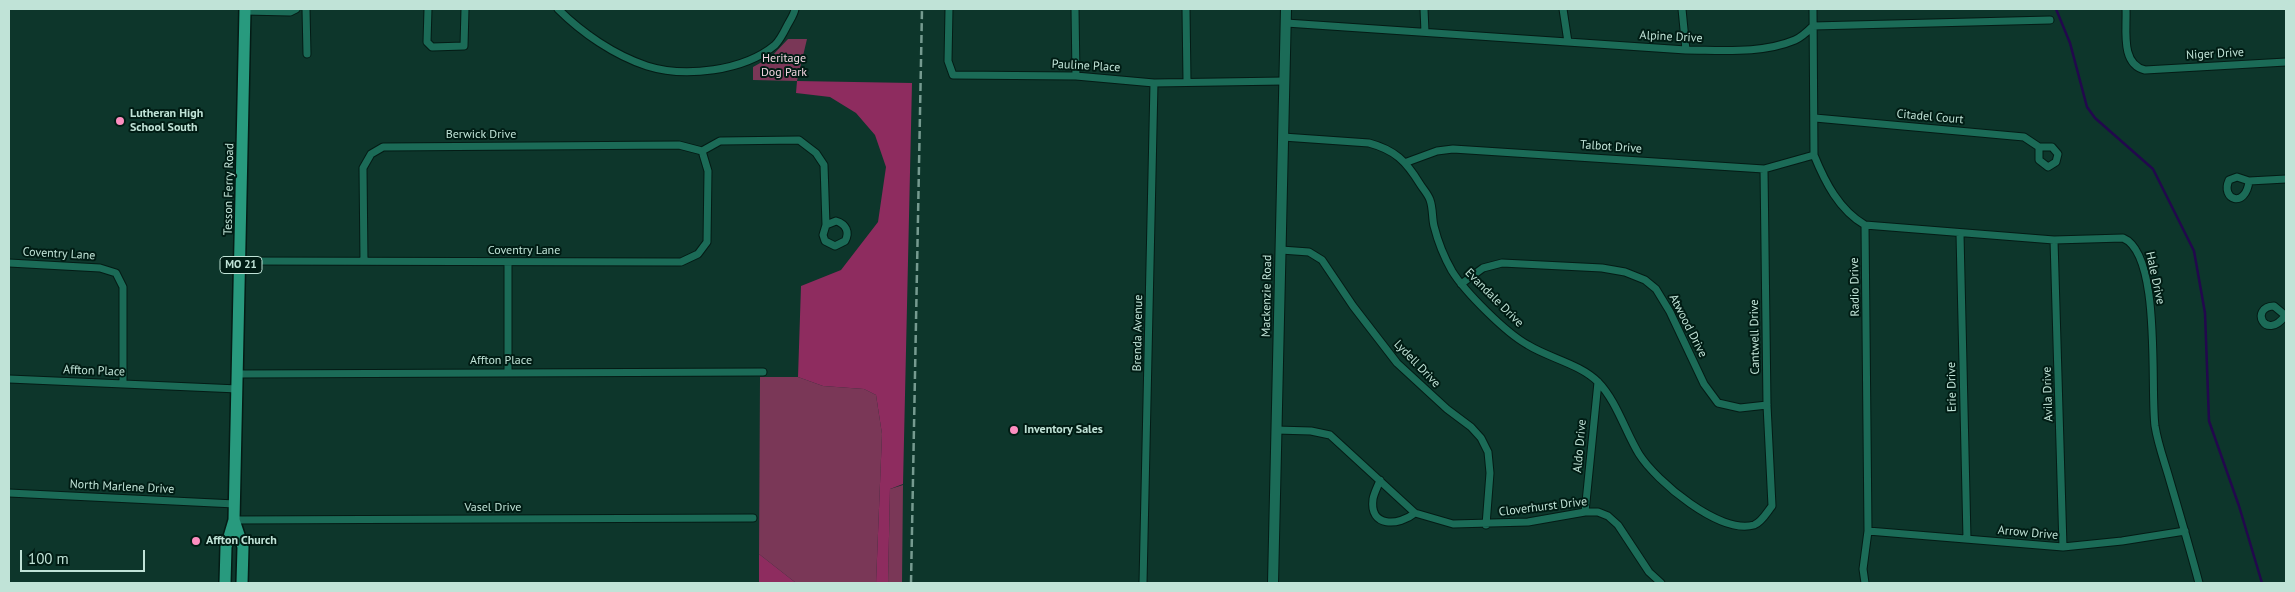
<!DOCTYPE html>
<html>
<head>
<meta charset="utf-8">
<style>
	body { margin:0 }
	#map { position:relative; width:2295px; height:592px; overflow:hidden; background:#0d362b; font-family:"PT Sans",sans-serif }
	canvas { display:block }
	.frame { position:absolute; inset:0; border:10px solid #c0e3d7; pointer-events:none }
	.scale { position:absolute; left:20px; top:550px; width:125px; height:22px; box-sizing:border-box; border:2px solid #c0e3d7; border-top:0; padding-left:6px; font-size:15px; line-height:18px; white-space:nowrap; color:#c0e3d7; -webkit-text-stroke:4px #001c14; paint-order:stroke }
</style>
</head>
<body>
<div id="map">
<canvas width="2295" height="592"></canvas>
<div class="frame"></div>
<div class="scale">100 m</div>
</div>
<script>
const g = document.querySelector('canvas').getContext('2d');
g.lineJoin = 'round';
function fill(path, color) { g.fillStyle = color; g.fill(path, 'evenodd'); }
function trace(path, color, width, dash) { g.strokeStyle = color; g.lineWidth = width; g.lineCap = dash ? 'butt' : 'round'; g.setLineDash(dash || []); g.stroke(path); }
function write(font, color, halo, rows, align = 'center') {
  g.font = font + ' "PT Sans",sans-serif'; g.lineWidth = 4; g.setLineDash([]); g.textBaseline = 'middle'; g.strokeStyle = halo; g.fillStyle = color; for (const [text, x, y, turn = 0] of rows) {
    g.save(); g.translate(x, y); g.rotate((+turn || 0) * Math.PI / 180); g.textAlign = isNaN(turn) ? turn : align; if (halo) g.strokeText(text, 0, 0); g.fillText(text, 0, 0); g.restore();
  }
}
fill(new Path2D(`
	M 788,39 L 807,39 L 797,81 L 753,80 L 753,67 L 771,57 Z
	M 760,377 L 798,377 L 823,386 L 864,389 L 876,395 L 882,434 L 876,583 L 796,583 L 759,554 Z
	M 903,485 L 902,583 L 888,583 L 890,489 Z`), '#7a3757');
fill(new Path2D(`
	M 797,81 L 912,83 L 903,484 L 890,489 L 888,583 L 876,583 L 882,434 L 876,395 L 864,389 L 823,386 L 798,377 L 801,286 L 841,270 L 878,222 L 886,167 L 875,135 L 856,113 L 830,97 L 796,93 Z
	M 759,554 L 796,583 L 759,583 Z`), '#8e2c5f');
trace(new Path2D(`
	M 2056,9 L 2070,43 L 2087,107 L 2095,118 L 2153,169 L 2194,251 L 2205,313 L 2209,421 L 2239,506 L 2262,583`), '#22084d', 2.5);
const street = new Path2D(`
	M 306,9 L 307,54
	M 428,9 L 427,42 L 432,47 L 464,46 L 465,9
	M 558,9 C 582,33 614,55 647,66 C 685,78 744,71 775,45 C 780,40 784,32 787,26 C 790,20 794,15 795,9
	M 949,9 L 948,61 L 953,75 L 1076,76 L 1154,83 L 1284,81
	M 1075,9 L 1076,76
	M 1186,9 L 1187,81
	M 1424,9 L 1425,32
	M 1563,9 L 1568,42
	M 1682,9 L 1686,50
	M 1813,9 L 1814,155 C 1825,182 1839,210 1865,225 L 1868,531 L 1863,569 L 1865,583
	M 2126,9 C 2127,29 2120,64 2145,70 L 2286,62
	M 245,11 L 290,12 L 296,9
	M 1286,23 L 1686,50 C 1721,50 1762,54 1795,40 C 1802,37 1808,31 1813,26 L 2050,20
	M 1815,118 L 2024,137 L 2039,147 L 2052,147 L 2058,154 L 2056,162 L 2048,167 L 2039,160 L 2039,147
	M 1283,137 L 1369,143 C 1395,150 1406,161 1420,184 C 1423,189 1428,194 1430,200 C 1433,208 1432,218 1434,226 C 1438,242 1444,257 1452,271 C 1465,292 1506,333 1528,345 C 1549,358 1580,364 1598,382 C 1616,400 1626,433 1639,454 C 1656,481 1720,535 1754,525 C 1762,522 1767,512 1772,506 L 1767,405 L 1764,169
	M 702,151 L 720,141 L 799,140 L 816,153 L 824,165 L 826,225 L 823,235 L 825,241 L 835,246 L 845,241 C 850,232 846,224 836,221 L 826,225
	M 1407,162 L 1437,151 L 1453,149 L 1764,169 L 1814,155
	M 2249,181 C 2246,209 2220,200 2229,180 L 2237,177 L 2249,181 L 2286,179
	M 1865,225 L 2054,240 L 2123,238 C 2162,254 2150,388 2155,426 C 2158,445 2165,463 2170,481 C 2180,515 2190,549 2199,583
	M 1960,234 L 1967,539
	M 2054,240 L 2063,547
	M 1281,250 L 1309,252 L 1322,260 L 1353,306 L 1397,363 L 1447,409 L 1471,427 L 1481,438 L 1488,452 L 1490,473 L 1486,525
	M 241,261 L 681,262 L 698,254 L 707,242 L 708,171 L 702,151
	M 364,261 L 363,168 L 371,154 L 383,147 L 679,145 L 702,151
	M 9,263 L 100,268 L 116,273 L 123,287 L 123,384
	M 1461,284 L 1483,268 L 1502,263 L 1602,268 L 1625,272 L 1645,280 L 1656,289 L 1670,312 L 1704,384 L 1718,403 L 1740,408 L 1767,405
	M 2285,316 C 2265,342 2249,307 2274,306 L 2286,316
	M 508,372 L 508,262
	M 239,374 L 763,372
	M 9,379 L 238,389
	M 1276,430 L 1311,431 L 1330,435 L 1415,513 L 1453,524 L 1528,522 L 1585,512 L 1598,512 L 1608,516 L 1618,525 L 1649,572 L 1661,583
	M 1380,480 C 1378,486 1374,493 1373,499 C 1369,528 1399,526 1415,513
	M 9,493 L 235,504
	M 1585,512 L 1598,382
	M 234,520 L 753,518
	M 1868,531 L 2063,547 L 2122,541 L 2185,531
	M 1143,583 L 1154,83`);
const secondary = new Path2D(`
	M 1273,583 L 1286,9`);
const primary = new Path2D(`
	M 234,520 L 243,547 L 242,583
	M 225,583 L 226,547 L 234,520 L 245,9`);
trace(street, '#041b15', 9);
trace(secondary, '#041b15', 12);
trace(primary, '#041b15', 14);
trace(street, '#1b6b57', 7);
trace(secondary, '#1b6b57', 10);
trace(primary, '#289a7e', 11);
trace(new Path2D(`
	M 911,583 L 922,9`), '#769b90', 2.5, [8, 4]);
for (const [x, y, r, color] of [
	[120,121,5,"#fd8ec0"],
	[1014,430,5,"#fd8ec0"],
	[196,541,5,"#fd8ec0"]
]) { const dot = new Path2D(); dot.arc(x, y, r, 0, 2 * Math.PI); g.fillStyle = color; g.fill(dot); trace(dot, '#001c14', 2); }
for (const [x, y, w] of [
	[241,265,42]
]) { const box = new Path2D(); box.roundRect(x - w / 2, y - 8.5, w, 17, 4); g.fillStyle = '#001c14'; g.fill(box); trace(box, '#c0e3d7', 1); }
write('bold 11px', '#c0e3d7', null, [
	["MO 21",241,265]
]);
write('12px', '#c0e3d7', '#001c14', [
	["Alpine Drive",1671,37,3],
	["Niger Drive",2215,54,-3],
	["Pauline Place",1086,66,3],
	["Citadel Court",1930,117,5],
	["Berwick Drive",481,135],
	["Talbot Drive",1611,147,4],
	["Tesson Ferry Road",229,189,-89],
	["Coventry Lane",524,251],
	["Coventry Lane",59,254,3],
	["Hale Drive",2155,278,78],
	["Radio Drive",1855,287,-91],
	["Mackenzie Road",1267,296,-89],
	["Evandale Drive",1494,298,45],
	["Atwood Drive",1688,326,63],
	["Brenda Avenue",1138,333,-89],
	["Cantwell Drive",1755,337,-91],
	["Affton Place",501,361],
	["Lydell Drive",1417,364,46],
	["Affton Place",94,371,2],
	["Erie Drive",1952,387,-91],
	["Avila Drive",2048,394,-92],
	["Aldo Drive",1580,446,-85],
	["North Marlene Drive",122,487,3],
	["Cloverhurst Drive",1543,507,-7],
	["Vasel Drive",493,508],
	["Arrow Drive",2028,533,5]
]);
write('12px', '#f1d5e0', '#001c14', [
	["Heritage",784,59],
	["Dog Park",784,73]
]);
write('bold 12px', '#c0e3d7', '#001c14', [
	["Lutheran High",130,114],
	["School South",130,128],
	["Inventory Sales",1024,430],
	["Affton Church",206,541]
], 'left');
</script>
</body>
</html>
